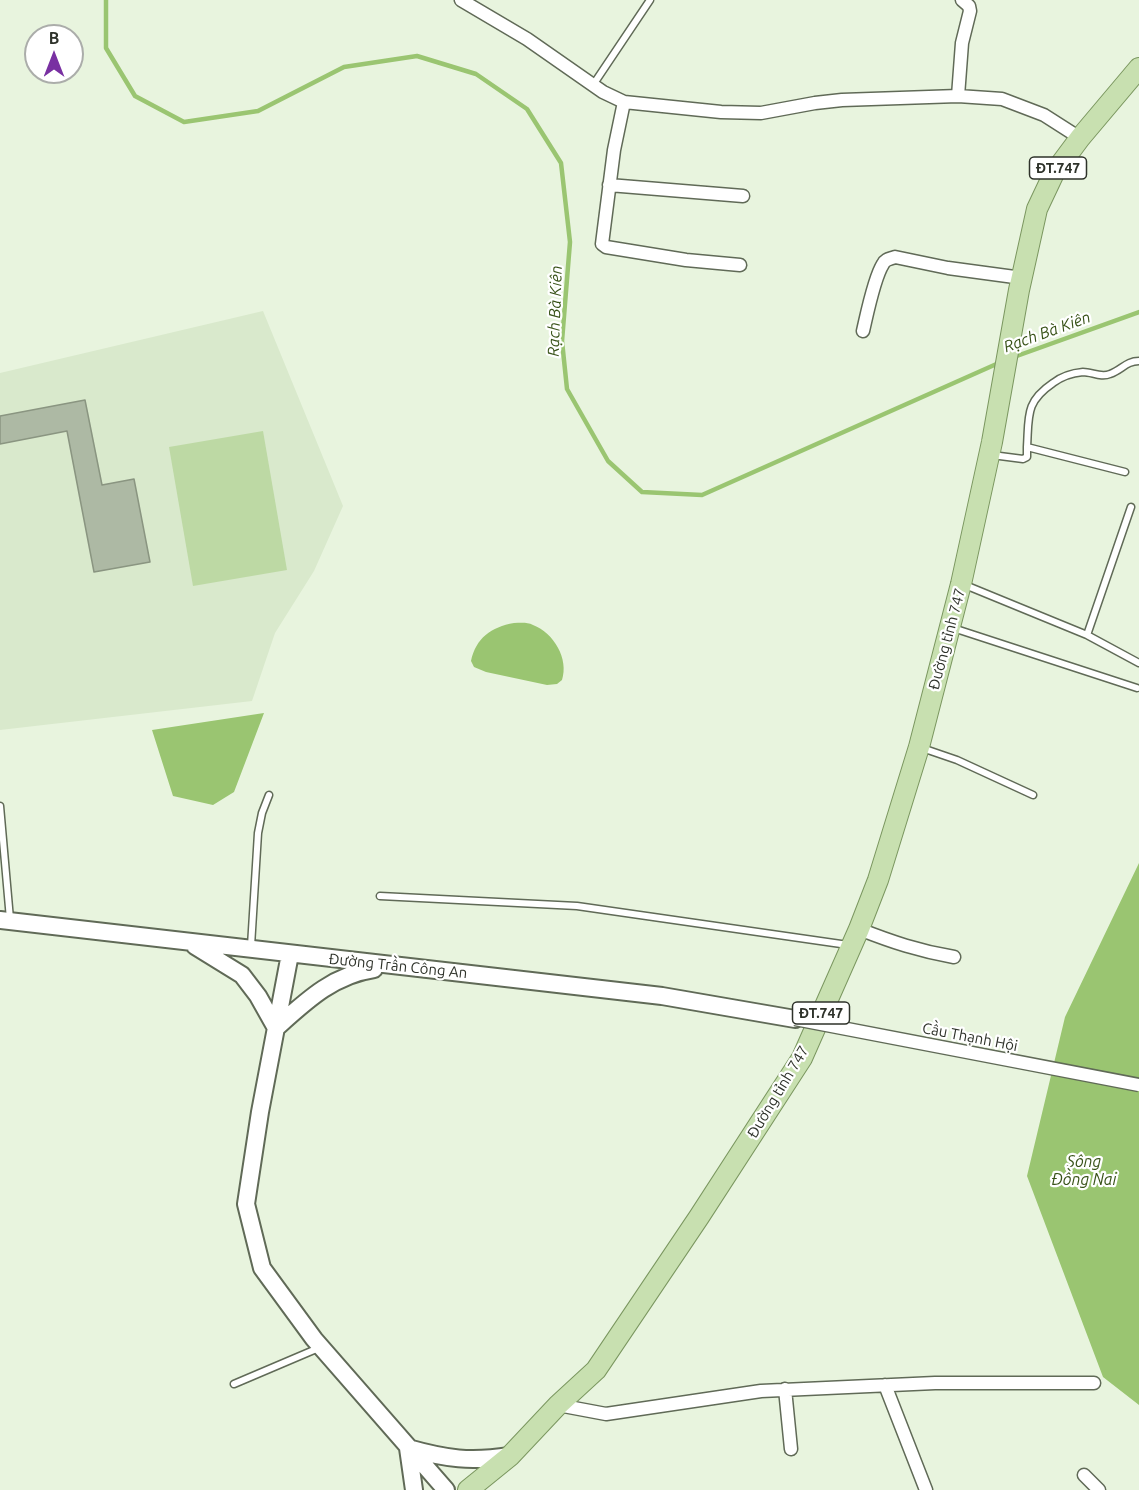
<!DOCTYPE html>
<html>
<head>
<meta charset="utf-8">
<style>
	body { margin:0 }
	#map { position:relative; width:1139px; height:1490px; overflow:hidden; background:#e8f4de; font-family:Ubuntu,sans-serif }
	canvas { display:block }
	.north { position:absolute; left:24px; top:24px; width:60px; height:60px; box-sizing:border-box; background:#fff; border:2px solid #abadaa; border-radius:50%; rotate:0deg; font-size:16px; font-weight:700; line-height:24px; text-align:center; color:#2e322a }
	.north::after { content:''; display:block; margin:auto; width:21px; height:27px; background:#7930a2; clip-path:polygon(50% 0,100% 100%,50% 72%,0 100%) }
</style>
</head>
<body>
<div id="map">
<canvas width="1139" height="1490"></canvas>
<div class="north">B</div>
</div>
<script>
const g = document.querySelector('canvas').getContext('2d');
g.lineJoin = 'round';
function fill(path, color) { g.fillStyle = color; g.fill(path, 'evenodd'); }
function trace(path, color, width, dash) { g.strokeStyle = color; g.lineWidth = width; g.lineCap = dash ? 'butt' : 'round'; g.setLineDash(dash || []); g.stroke(path); }
function write(font, color, halo, rows, align = 'center') {
  g.font = font + ' Ubuntu,sans-serif'; g.lineWidth = 4.5; g.setLineDash([]); g.textBaseline = 'middle'; g.strokeStyle = halo; g.fillStyle = color; for (const [text, x, y, turn = 0] of rows) {
    g.save(); g.translate(x, y); g.rotate((+turn || 0) * Math.PI / 180); g.textAlign = isNaN(turn) ? turn : align; if (halo) g.strokeText(text, 0, 0); g.fillText(text, 0, 0); g.restore();
  }
}
fill(new Path2D(`
	M 263,311 L 343,506 L 314,571 L 275,633 L 252,701 L 0,730 L 0,373 Z`), '#d9e9cc');
fill(new Path2D(`
	M 263,431 L 287,570 L 193,586 L 169,447 Z`), '#bdd9a4');
fill(new Path2D(`
	M 514,623 C 521,623 527,622 533,625 C 554,633 569,659 562,680 L 557,684 L 547,685 L 486,672 L 474,667 L 471,661 C 476,638 491,627 514,623 Z
	M 264,713 L 234,792 L 213,805 L 173,796 L 152,730 Z
	M 1139,863 L 1139,1405 L 1103,1377 L 1027,1176 L 1065,1017 Z`), '#9ac571');
trace(new Path2D(`
	M 106,0 L 106,48 L 135,96 L 184,122 L 258,111 L 344,67 L 417,56 L 476,74 L 527,109 L 561,163 L 570,242 L 562,341 L 567,389 L 608,461 L 642,492 L 702,495 L 1001,362
	M 1014,357 L 1139,312`), '#9ac571', 4.5);
const building = new Path2D(`
	M 85,400 L 102,485 L 134,479 L 150,562 L 94,572 L 67,431 L 0,444 L 0,416 Z`);
fill(building, '#adb9a4');
trace(building, '#8a9581', 1.5);
const lane = new Path2D(`
	M 593,85 L 650,0
	M 1027,447 C 1029,416 1025,402 1053,383 C 1062,376 1072,373 1083,372 C 1092,372 1101,378 1110,374 C 1122,370 1126,361 1139,361
	M 992,455 L 1023,459 L 1027,457 L 1027,447 L 1125,472
	M 965,585 L 1087,635 L 1131,507
	M 953,628 L 1137,688
	M 1087,635 L 1139,663
	M 922,748 L 957,760 L 1033,795
	M 0,806 L 10,919
	M 380,896 L 577,906 L 848,945
	M 251,946 L 258,833 L 262,813 L 269,795
	M 234,1384 L 321,1347`);
const street = new Path2D(`
	M 461,0 L 527,39 L 603,92 L 624,102 L 721,112 L 761,113 L 815,103 L 842,100 L 958,96 L 1002,99 L 1044,115 L 1080,138
	M 958,96 L 962,43 L 970,11 L 969,6 L 962,0
	M 624,102 L 614,150 L 602,244 L 606,247 L 686,260 L 740,265
	M 609,185 L 743,196
	M 863,331 C 867,314 874,278 883,264 C 885,259 890,259 895,257 L 948,268 L 1022,278
	M 859,929 C 892,942 919,951 954,957
	M 885,1385 L 926,1490
	M 785,1389 L 791,1449
	M 558,1405 L 606,1414 L 761,1391 L 935,1383 L 1094,1383
	M 1084,1475 L 1099,1490`);
const secondary = new Path2D(`
	M 0,920 L 662,996 L 795,1019
	M 195,946 L 242,975 L 258,996 L 276,1028 C 306,1001 333,975 374,969
	M 290,954 L 260,1112 L 246,1204 L 262,1268 L 314,1339 L 446,1490
	M 414,1490 L 408,1448 C 447,1459 470,1462 510,1456`);
const primary = new Path2D(`
	M 468,1490 L 510,1456 L 558,1405 L 596,1370 L 699,1217 L 802,1058 L 859,929 L 878,880 L 919,747 L 961,584 L 992,442 L 1019,290 L 1037,209 L 1054,173 L 1080,138 L 1139,68`);
trace(lane, '#606a57', 9);
trace(street, '#606a57', 15);
trace(secondary, '#606a57', 20);
trace(primary, '#7a965f', 22);
trace(lane, '#fff', 6);
trace(street, '#fff', 12);
trace(secondary, '#fff', 16);
trace(primary, '#c8e0b0', 20);
const streetBridge = new Path2D(`
	M 795,1019 L 1139,1085`);
trace(streetBridge, '#606a57', 15, []);
trace(streetBridge, '#fff', 12);
for (const [x, y, w] of [
	[1058,168,57],
	[821,1013,57]
]) { const box = new Path2D(); box.roundRect(x - w / 2, y - 11, w, 22, 4.5); g.fillStyle = '#fff'; g.fill(box); trace(box, '#2e322a', 1.5); }
write('bold 14px', '#2e322a', null, [
	["ĐT.747",1058,168],
	["ĐT.747",821,1013]
]);
write('15px', '#2e322a', '#fff', [
	["Đường tỉnh 747",947,639,-75],
	["Đường Trần Công An",398,966,6],
	["Cầu Thạnh Hội",970,1037,11],
	["Đường tỉnh 747",778,1092,-59]
]);
write('italic 16px', '#385218', '#fff', [
	["Rạch Bà Kiên",555,311,-88],
	["Rạch Bà Kiên",1047,332,-20],
	["Sông",1084,1162],
	["Đồng Nai",1084,1180]
]);
</script>
</body>
</html>
